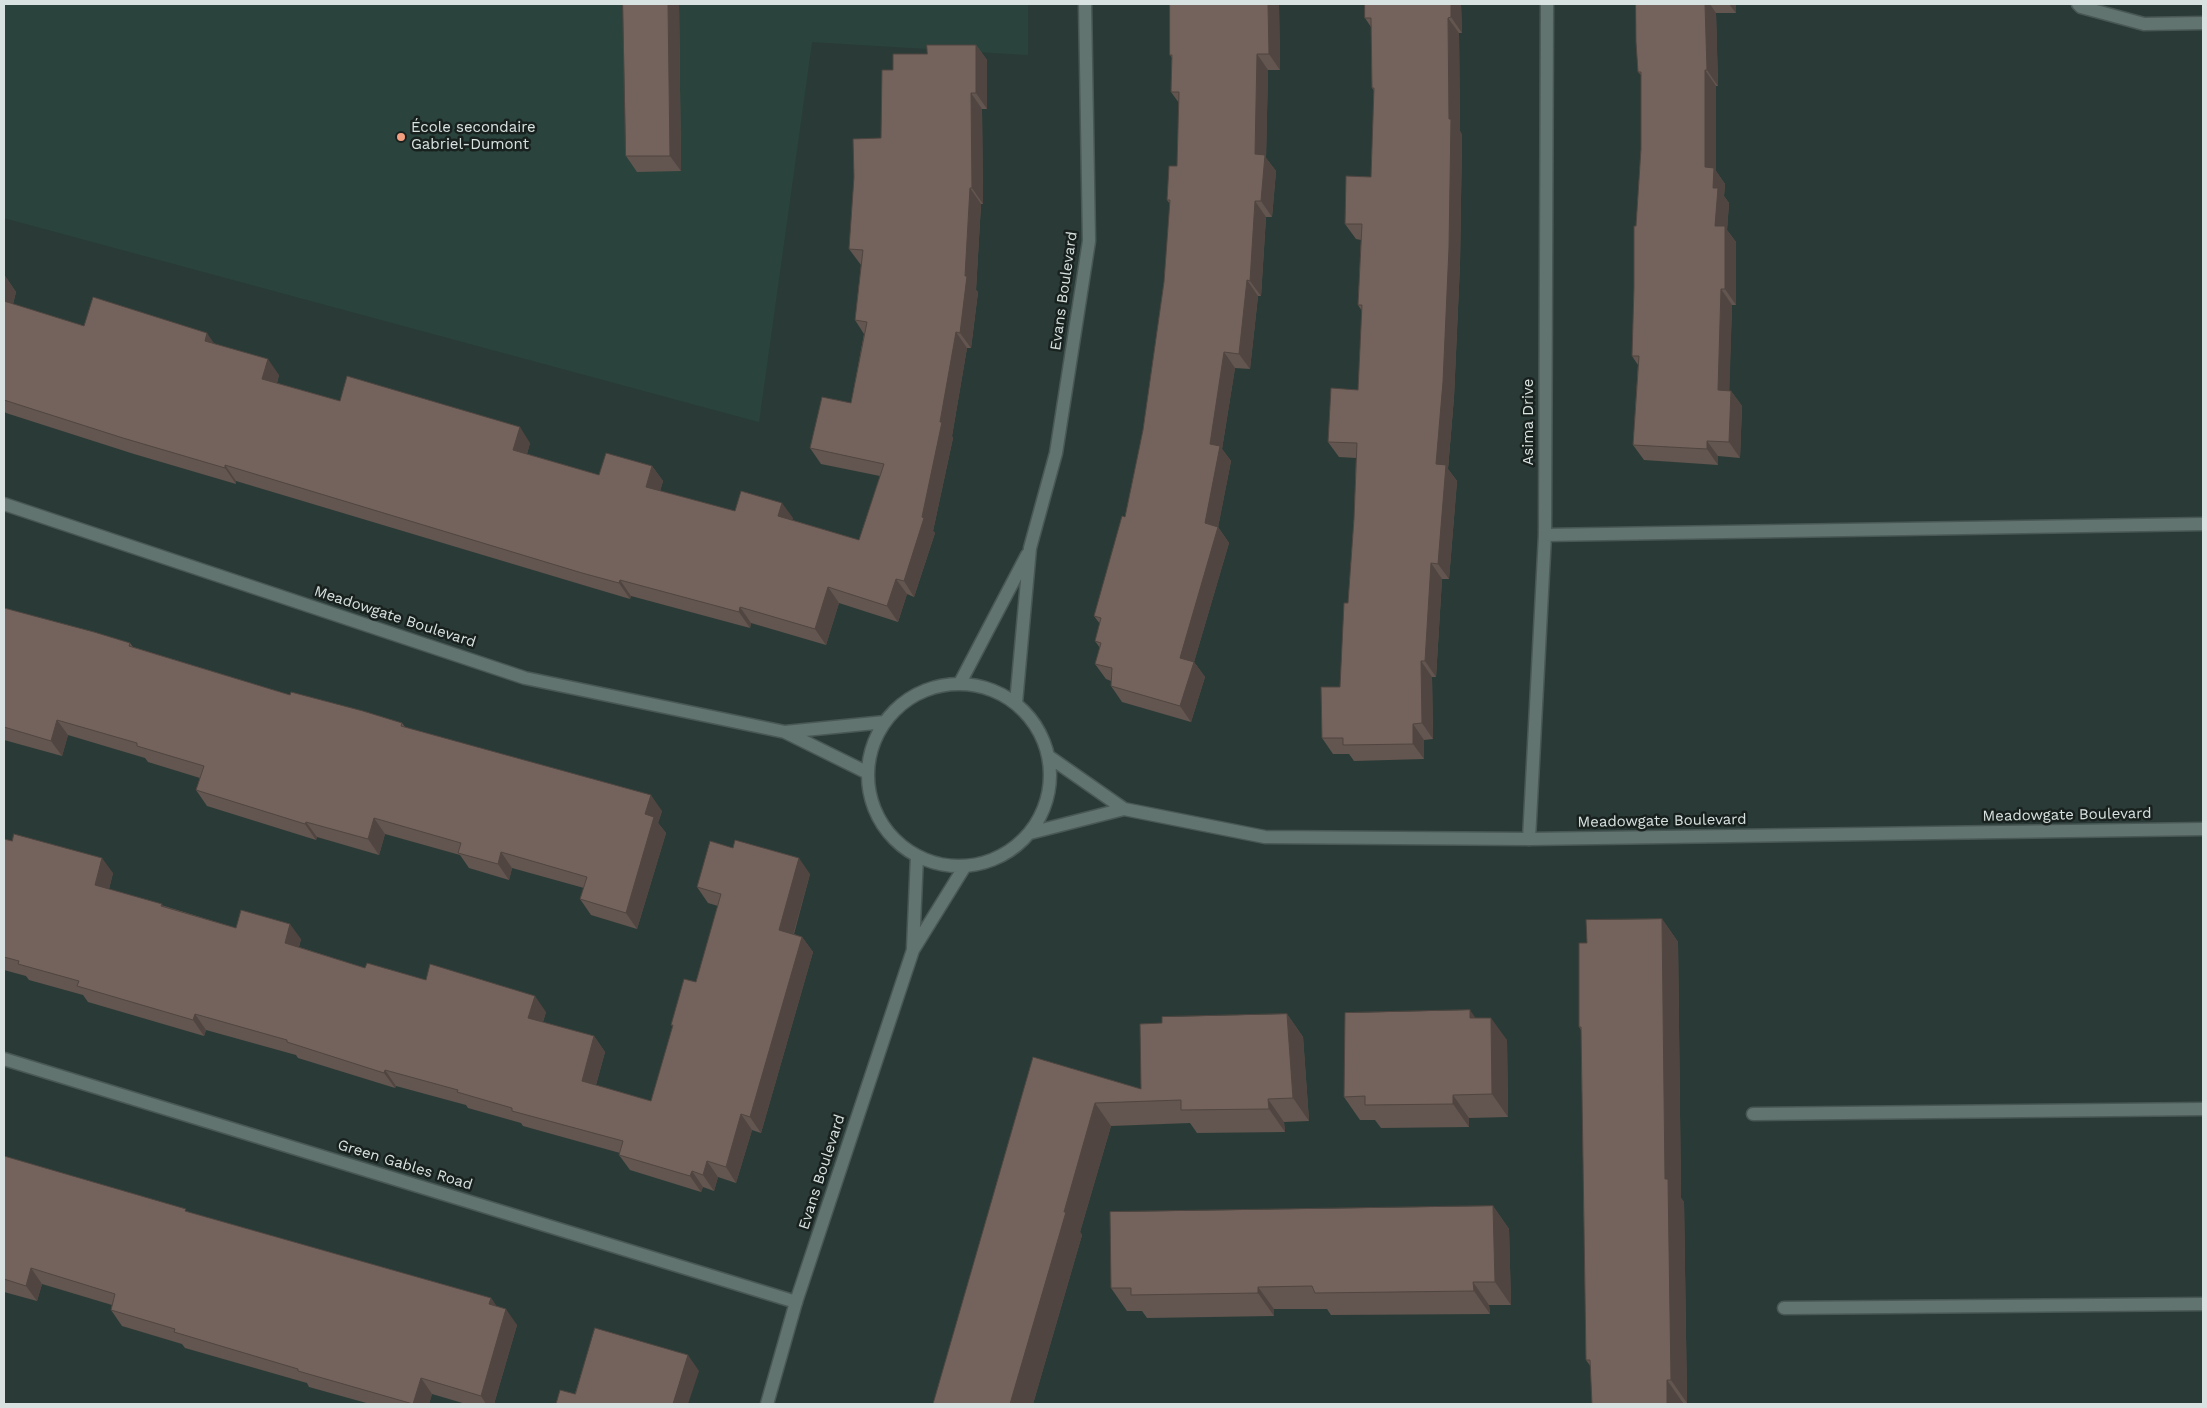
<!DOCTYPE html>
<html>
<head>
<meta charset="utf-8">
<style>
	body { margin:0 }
	#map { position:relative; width:2207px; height:1408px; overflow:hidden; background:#2a3b37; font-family:"Work Sans",sans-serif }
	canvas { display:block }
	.frame { position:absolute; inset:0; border:5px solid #d8e2e0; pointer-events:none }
</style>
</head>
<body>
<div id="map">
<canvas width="2207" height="1408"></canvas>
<div class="frame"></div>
</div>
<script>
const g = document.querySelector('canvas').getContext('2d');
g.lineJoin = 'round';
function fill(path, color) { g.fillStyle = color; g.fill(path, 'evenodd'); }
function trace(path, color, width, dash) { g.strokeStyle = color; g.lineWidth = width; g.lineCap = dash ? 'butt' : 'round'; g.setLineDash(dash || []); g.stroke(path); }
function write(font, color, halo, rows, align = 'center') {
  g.font = font + ' "Work Sans",sans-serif'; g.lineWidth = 5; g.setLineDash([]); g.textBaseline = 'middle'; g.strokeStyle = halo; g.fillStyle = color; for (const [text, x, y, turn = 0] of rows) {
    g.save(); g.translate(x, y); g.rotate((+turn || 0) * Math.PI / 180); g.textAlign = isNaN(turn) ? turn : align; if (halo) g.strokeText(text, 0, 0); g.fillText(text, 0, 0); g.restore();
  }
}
fill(new Path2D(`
	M 4,4 L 1028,4 L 1028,55 L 812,42 L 759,422 L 4,218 Z`), '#2a443d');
const street = new Path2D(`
	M 2078,4 L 2081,7 L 2144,24 L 2203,23
	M 1545,535 L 2203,524
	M 1529,839 L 1545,535 L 1547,4
	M 4,1059 L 796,1302
	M 1753,1114 L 2203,1109
	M 1784,1308 L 2203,1304`);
const secondary = new Path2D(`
	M 4,504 L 525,678 L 785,732 L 868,773
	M 960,683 L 1027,555
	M868 775a91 91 0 1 1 182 0a91 91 0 1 1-182 0Z
	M 1016,703 L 1030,548 L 1056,453 L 1089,241 L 1085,4
	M 785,732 L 885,722
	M 1048,756 L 1124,809 L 1265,837 L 1529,839 L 2203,829
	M 1030,833 L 1124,809
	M 913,948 L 917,856
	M 767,1404 L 796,1302 L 913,950 L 965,866`);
trace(street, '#495855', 15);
trace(secondary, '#495855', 15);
trace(street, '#61746f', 12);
trace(secondary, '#61746f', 12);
fill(new Path2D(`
	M 623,4 L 679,4 L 681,171 L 637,172 L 626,156 Z
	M 1170,4 L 1285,4 L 1279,4 L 1280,70 L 1268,70 L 1266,158 L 1276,171 L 1272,217 L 1266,217 L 1261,296 L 1258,296 L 1250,369 L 1235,368 L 1222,449 L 1231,461 L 1218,527 L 1229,543 L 1194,662 L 1205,677 L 1191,722 L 1122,702 L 1111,686 L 1111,681 L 1106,679 L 1095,664 L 1100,648 L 1095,641 L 1100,624 L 1094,616 L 1125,517 L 1143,430 L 1164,282 L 1170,204 L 1167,200 L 1177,166 L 1179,103 L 1171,92 L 1172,58 L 1170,55 Z
	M 1365,4 L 1461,4 L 1462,33 L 1459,33 L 1460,131 L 1462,135 L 1460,264 L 1454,397 L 1448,469 L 1457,481 L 1449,579 L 1442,579 L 1436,677 L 1432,677 L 1433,739 L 1424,740 L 1424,759 L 1354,761 L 1349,754 L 1333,754 L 1322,738 L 1340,687 L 1348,603 L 1354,519 L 1356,458 L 1339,457 L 1328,442 L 1358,390 L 1362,311 L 1358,305 L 1361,240 L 1356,239 L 1345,224 L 1371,177 L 1374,91 L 1372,88 L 1371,27 L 1365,18 Z
	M 1636,4 L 1736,4 L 1736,13 L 1716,13 L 1718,86 L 1716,86 L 1716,171 L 1725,184 L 1724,196 L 1729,203 L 1727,230 L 1736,242 L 1736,305 L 1732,305 L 1729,391 L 1731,391 L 1742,406 L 1740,458 L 1718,456 L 1718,465 L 1644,460 L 1633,445 L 1638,365 L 1632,356 L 1636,226 L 1641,149 L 1641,75 L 1638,72 Z
	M 976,45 L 987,60 L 987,109 L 982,109 L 983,204 L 981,204 L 976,290 L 978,292 L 971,348 L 967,348 L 952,436 L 953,438 L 933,531 L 935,533 L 914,597 L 907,594 L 898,622 L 839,603 L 826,645 L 751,623 L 750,628 L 631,596 L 630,599 L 593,588 L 236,481 L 236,484 L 134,454 L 6,413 L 4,411 L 4,276 L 5,276 L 16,292 L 13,304 L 84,326 L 215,344 L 279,375 L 277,383 L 340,401 L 530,443 L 527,454 L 599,475 L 652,466 L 663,481 L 660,491 L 735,511 L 793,518 L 792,520 L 859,540 L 880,476 L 821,464 L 810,448 L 851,403 L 864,334 L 855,320 L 861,265 L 849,249 L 881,138 L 893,70 L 927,54 Z
	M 4,608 L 130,643 L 133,647 L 290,695 L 402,723 L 405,727 L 662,811 L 658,823 L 666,833 L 637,929 L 591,915 L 580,899 L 584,888 L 512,868 L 509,880 L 469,868 L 460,855 L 385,834 L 379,855 L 317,837 L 316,840 L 207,806 L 196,790 L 200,778 L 148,762 L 145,758 L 68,735 L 62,756 L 4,740 Z
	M 4,839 L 113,873 L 109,889 L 236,928 L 301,939 L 299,947 L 365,968 L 426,980 L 546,1012 L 543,1022 L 594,1036 L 605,1052 L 596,1085 L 651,1101 L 673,1027 L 671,1025 L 696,982 L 718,906 L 708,903 L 697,887 L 810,874 L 794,934 L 802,937 L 813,952 L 761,1133 L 752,1130 L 736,1183 L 718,1177 L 714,1191 L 703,1187 L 701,1192 L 630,1170 L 619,1155 L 620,1153 L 523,1126 L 521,1123 L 468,1108 L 466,1105 L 396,1086 L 395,1088 L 298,1058 L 296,1055 L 206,1030 L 204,1036 L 88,1002 L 83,995 L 29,980 L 26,976 L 4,970 Z
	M 1662,919 L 1678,942 L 1681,1198 L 1684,1202 L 1687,1403 L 1683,1403 L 1591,1367 L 1586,1360 L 1581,1030 L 1579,1027 L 1587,943 Z
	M 1287,1014 L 1303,1037 L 1309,1121 L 1284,1122 L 1285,1132 L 1197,1133 L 1190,1123 L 1111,1126 L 1080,1232 L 1082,1235 L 1033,1404 L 933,1404 L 1033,1057 L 1141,1089 L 1162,1023 Z
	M 1476,1018 L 1507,1040 L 1508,1117 L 1469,1118 L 1469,1127 L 1381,1128 L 1375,1120 L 1360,1120 L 1344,1097 Z
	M 4,1156 L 188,1212 L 491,1298 L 496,1306 L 517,1325 L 494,1404 L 466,1404 L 432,1394 L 429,1404 L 370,1404 L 309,1387 L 307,1383 L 185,1348 L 182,1344 L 122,1326 L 111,1310 L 112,1305 L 42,1284 L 37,1301 L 4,1292 Z
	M 1493,1206 L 1509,1229 L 1511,1305 L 1489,1305 L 1490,1314 L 1331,1315 L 1327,1309 L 1274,1309 L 1274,1316 L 1147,1318 L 1142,1311 L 1127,1311 L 1111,1288 Z`), '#63554f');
fill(new Path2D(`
	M 668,4 L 679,4 L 681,171 L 670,156 Z
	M 1268,4 L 1279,4 L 1280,70 L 1269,54 Z
	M 1451,4 L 1461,4 L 1462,33 L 1451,17 Z
	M 1705,4 L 1710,4 L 1716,13 L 1718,86 L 1707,70 Z
	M 1729,4 L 1736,4 L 1736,13 Z
	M 1448,18 L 1459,33 L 1460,131 L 1462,135 L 1460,264 L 1454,397 L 1448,469 L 1457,481 L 1449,579 L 1438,564 L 1436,464 L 1449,119 Z
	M 976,45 L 987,60 L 987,109 L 976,93 Z
	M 1257,54 L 1268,70 L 1266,158 L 1276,171 L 1272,217 L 1261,201 L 1255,154 Z
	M 1705,70 L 1716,86 L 1716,171 L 1725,184 L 1724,196 L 1729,203 L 1727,230 L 1736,242 L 1736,305 L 1725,289 L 1705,167 Z
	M 971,93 L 982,109 L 983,204 L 972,188 Z
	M 970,188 L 981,204 L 976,290 L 978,292 L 971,348 L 960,333 L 965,276 Z
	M 1255,201 L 1266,217 L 1261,296 L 1250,281 Z
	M 5,276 L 16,292 L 10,315 L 4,307 L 4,282 Z
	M 1247,280 L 1258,296 L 1250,369 L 1239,354 Z
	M 1721,289 L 1732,305 L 1729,406 L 1718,390 Z
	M 956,332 L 967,348 L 952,436 L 953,438 L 933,531 L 935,533 L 914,597 L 904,581 L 922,517 L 940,422 Z
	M 207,333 L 218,349 L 205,341 Z
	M 1224,352 L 1235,368 L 1222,449 L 1231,461 L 1218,528 L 1218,527 L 1229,543 L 1194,662 L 1205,677 L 1191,722 L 1180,706 L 1180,658 L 1210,444 Z
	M 268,359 L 279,375 L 273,395 L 262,379 Z
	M 1731,391 L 1742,406 L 1740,458 L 1729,442 Z
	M 520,427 L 530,443 L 524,465 L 513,450 Z
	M 1707,441 L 1718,456 L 1718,465 L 1707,449 Z
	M 225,465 L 236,481 L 236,484 L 225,468 Z
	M 652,466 L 663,481 L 657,502 L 646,487 Z
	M 782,503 L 793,518 L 789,532 L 778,516 Z
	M 1431,563 L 1442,579 L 1436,677 L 1425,661 Z
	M 896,579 L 907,594 L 898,622 L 887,606 Z
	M 620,580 L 631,596 L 630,599 L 619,583 Z
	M 828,587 L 839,603 L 826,645 L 815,629 Z
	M 740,607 L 751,623 L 750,628 L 739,612 Z
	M 1421,661 L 1432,677 L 1433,739 L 1422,723 Z
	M 57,720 L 68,735 L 62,756 L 51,741 Z
	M 1413,724 L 1424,740 L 1424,759 L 1413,744 Z
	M 651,795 L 662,811 L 658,823 L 666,833 L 637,929 L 626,913 L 645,814 Z
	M 374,818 L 385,834 L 379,855 L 368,839 Z
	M 306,822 L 317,837 L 316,840 L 305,824 Z
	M 501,852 L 512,868 L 509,880 L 498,864 Z
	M 102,858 L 113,873 L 106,901 L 95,885 Z
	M 799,858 L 810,874 L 790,946 L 779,930 Z
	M 1662,919 L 1678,942 L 1681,1198 L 1684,1202 L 1687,1403 L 1671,1380 L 1665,1179 Z
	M 290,924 L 301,939 L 296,958 L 285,943 Z
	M 802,937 L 813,952 L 761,1133 L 750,1117 Z
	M 535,996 L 546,1012 L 539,1034 L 528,1018 Z
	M 1470,1010 L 1486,1033 L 1470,1018 Z
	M 195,1014 L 206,1030 L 204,1036 L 193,1020 Z
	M 1287,1014 L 1303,1037 L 1309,1121 L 1293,1098 Z
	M 1491,1018 L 1507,1040 L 1508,1117 L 1492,1094 Z
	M 594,1036 L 605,1052 L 593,1096 L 582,1081 Z
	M 385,1070 L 396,1086 L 395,1088 L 384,1073 Z
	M 1453,1095 L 1469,1118 L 1469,1127 L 1453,1104 Z
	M 1268,1099 L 1284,1122 L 1285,1132 L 1269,1109 Z
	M 1095,1103 L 1111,1126 L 1080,1232 L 1082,1235 L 1033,1404 L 1010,1404 L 1064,1212 Z
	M 741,1114 L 752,1130 L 736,1183 L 726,1167 Z
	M 707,1161 L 718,1177 L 714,1191 L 703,1175 Z
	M 692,1171 L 703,1187 L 701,1192 L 690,1176 Z
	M 1493,1206 L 1509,1229 L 1511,1305 L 1495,1282 Z
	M 31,1268 L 42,1284 L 37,1301 L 26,1286 Z
	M 1473,1282 L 1489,1305 L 1490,1314 L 1474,1291 Z
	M 1258,1287 L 1274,1309 L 1274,1316 L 1258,1293 Z
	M 491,1298 L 502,1314 L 489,1304 Z
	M 506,1309 L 517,1325 L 494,1404 L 486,1404 L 481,1396 Z
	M 688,1355 L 699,1371 L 688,1404 L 673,1404 Z
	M 421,1378 L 432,1394 L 429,1404 L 413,1404 Z
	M 1667,1380 L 1683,1403 L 1683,1404 L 1667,1404 Z`), '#504540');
const building = new Path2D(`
	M 623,4 L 668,4 L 670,156 L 626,156 Z
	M 1170,4 L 1268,4 L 1269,54 L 1257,54 L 1255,154 L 1265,155 L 1261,201 L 1255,201 L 1250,281 L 1247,280 L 1239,354 L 1224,352 L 1210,444 L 1220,446 L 1205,523 L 1218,527 L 1180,658 L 1194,662 L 1180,706 L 1111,686 L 1112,668 L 1095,664 L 1101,643 L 1095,641 L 1101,618 L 1094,616 L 1122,516 L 1125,517 L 1143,430 L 1164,282 L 1170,200 L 1167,200 L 1169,166 L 1177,166 L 1179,92 L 1171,92 L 1172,55 L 1170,55 Z
	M 1365,4 L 1451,4 L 1451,17 L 1448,18 L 1449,119 L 1451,119 L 1449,248 L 1443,382 L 1436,464 L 1446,465 L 1438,564 L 1431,563 L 1425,661 L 1421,661 L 1422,723 L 1413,724 L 1413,744 L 1343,745 L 1343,738 L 1322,738 L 1321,687 L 1340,687 L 1344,603 L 1348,603 L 1354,519 L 1357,443 L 1328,442 L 1331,388 L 1358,390 L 1362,305 L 1358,305 L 1362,224 L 1345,224 L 1346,176 L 1371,177 L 1374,88 L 1372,88 L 1371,18 L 1365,18 Z
	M 1636,4 L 1705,4 L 1707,70 L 1705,70 L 1705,167 L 1714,168 L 1713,188 L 1718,188 L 1715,226 L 1725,226 L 1725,289 L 1721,289 L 1718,390 L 1731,391 L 1729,442 L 1707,441 L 1707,449 L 1633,445 L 1639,356 L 1632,356 L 1634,288 L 1634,226 L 1636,226 L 1641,149 L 1641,72 L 1638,72 L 1636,42 Z
	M 927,45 L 976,45 L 976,93 L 971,93 L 972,188 L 970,188 L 965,276 L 967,276 L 960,333 L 956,332 L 940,422 L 942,422 L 922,517 L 924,518 L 904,581 L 896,579 L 887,606 L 828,587 L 815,629 L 740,607 L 739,612 L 620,580 L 619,583 L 582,573 L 225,465 L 225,468 L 123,438 L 4,400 L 4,301 L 84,326 L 93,297 L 207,333 L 205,341 L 268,359 L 262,379 L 340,401 L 347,376 L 520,427 L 513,450 L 599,475 L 606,453 L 652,466 L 646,487 L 735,511 L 741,491 L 782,503 L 778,516 L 859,540 L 884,464 L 810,448 L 822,397 L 851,403 L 867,322 L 855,320 L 863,250 L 849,249 L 854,177 L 853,139 L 881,138 L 882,70 L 893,70 L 893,54 L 927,54 Z
	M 4,608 L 94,632 L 130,643 L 129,646 L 290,695 L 291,692 L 363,711 L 402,723 L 401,726 L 651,795 L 645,814 L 654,817 L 626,913 L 580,899 L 587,877 L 501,852 L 498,864 L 458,853 L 461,843 L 374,818 L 368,839 L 306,822 L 305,824 L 196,790 L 204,766 L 137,746 L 137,743 L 57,720 L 51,741 L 4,727 Z
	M 14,834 L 102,858 L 95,885 L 162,904 L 161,906 L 236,928 L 241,910 L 290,924 L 285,943 L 365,968 L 367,963 L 426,980 L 430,964 L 535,996 L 528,1018 L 594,1036 L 582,1081 L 651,1101 L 673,1025 L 671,1025 L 684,979 L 696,982 L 721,894 L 697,887 L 710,841 L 733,848 L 735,840 L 799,858 L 779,930 L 802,937 L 750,1117 L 741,1114 L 726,1167 L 707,1161 L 703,1175 L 692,1171 L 690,1176 L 619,1155 L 623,1141 L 512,1111 L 512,1108 L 457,1092 L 458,1090 L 385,1070 L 384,1073 L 287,1042 L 287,1040 L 195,1014 L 193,1020 L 77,986 L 79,981 L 18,964 L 19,961 L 4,957 L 4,839 L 12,841 Z
	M 1662,919 L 1665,1179 L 1668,1179 L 1671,1380 L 1667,1380 L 1667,1404 L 1592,1404 L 1590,1360 L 1586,1360 L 1581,1027 L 1579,1027 L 1579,943 L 1587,943 L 1586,920 Z
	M 1470,1010 L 1470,1018 L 1491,1018 L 1492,1094 L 1453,1095 L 1453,1104 L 1365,1105 L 1365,1096 L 1344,1097 L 1345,1013 Z
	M 1287,1014 L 1293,1098 L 1268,1099 L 1269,1109 L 1181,1110 L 1181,1100 L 1095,1103 L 1064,1212 L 1066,1212 L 1010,1404 L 933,1404 L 1033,1057 L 1141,1089 L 1140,1024 L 1162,1023 L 1162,1017 Z
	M 4,1156 L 186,1209 L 185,1211 L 491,1298 L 489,1304 L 506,1309 L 481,1396 L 421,1378 L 413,1404 L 298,1371 L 298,1369 L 174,1332 L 175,1329 L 111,1310 L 115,1294 L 31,1268 L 26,1286 L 4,1279 Z
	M 1493,1206 L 1495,1282 L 1473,1282 L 1474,1291 L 1315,1293 L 1312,1286 L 1258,1287 L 1258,1293 L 1131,1295 L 1131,1288 L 1111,1288 L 1110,1212 Z
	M 595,1328 L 688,1355 L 673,1404 L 556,1404 L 560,1390 L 575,1394 Z`);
fill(building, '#73635c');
trace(building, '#504540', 1);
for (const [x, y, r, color] of [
	[401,137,5,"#f2a07f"]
]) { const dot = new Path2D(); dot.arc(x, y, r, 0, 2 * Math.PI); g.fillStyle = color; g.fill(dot); trace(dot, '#19211f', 2); }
write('15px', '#d8e2e0', '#19211f', [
	["École secondaire",411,128],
	["Gabriel-Dumont",411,145]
], 'left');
write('15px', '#d8e2e0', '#19211f', [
	["Evans Boulevard",1064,291,-82],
	["Asima Drive",1529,422,-90],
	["Meadowgate Boulevard",395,617,18],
	["Meadowgate Boulevard",2067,815,-1],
	["Meadowgate Boulevard",1662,821,-1],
	["Green Gables Road",405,1165,17],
	["Evans Boulevard",822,1172,-72]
]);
</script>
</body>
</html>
